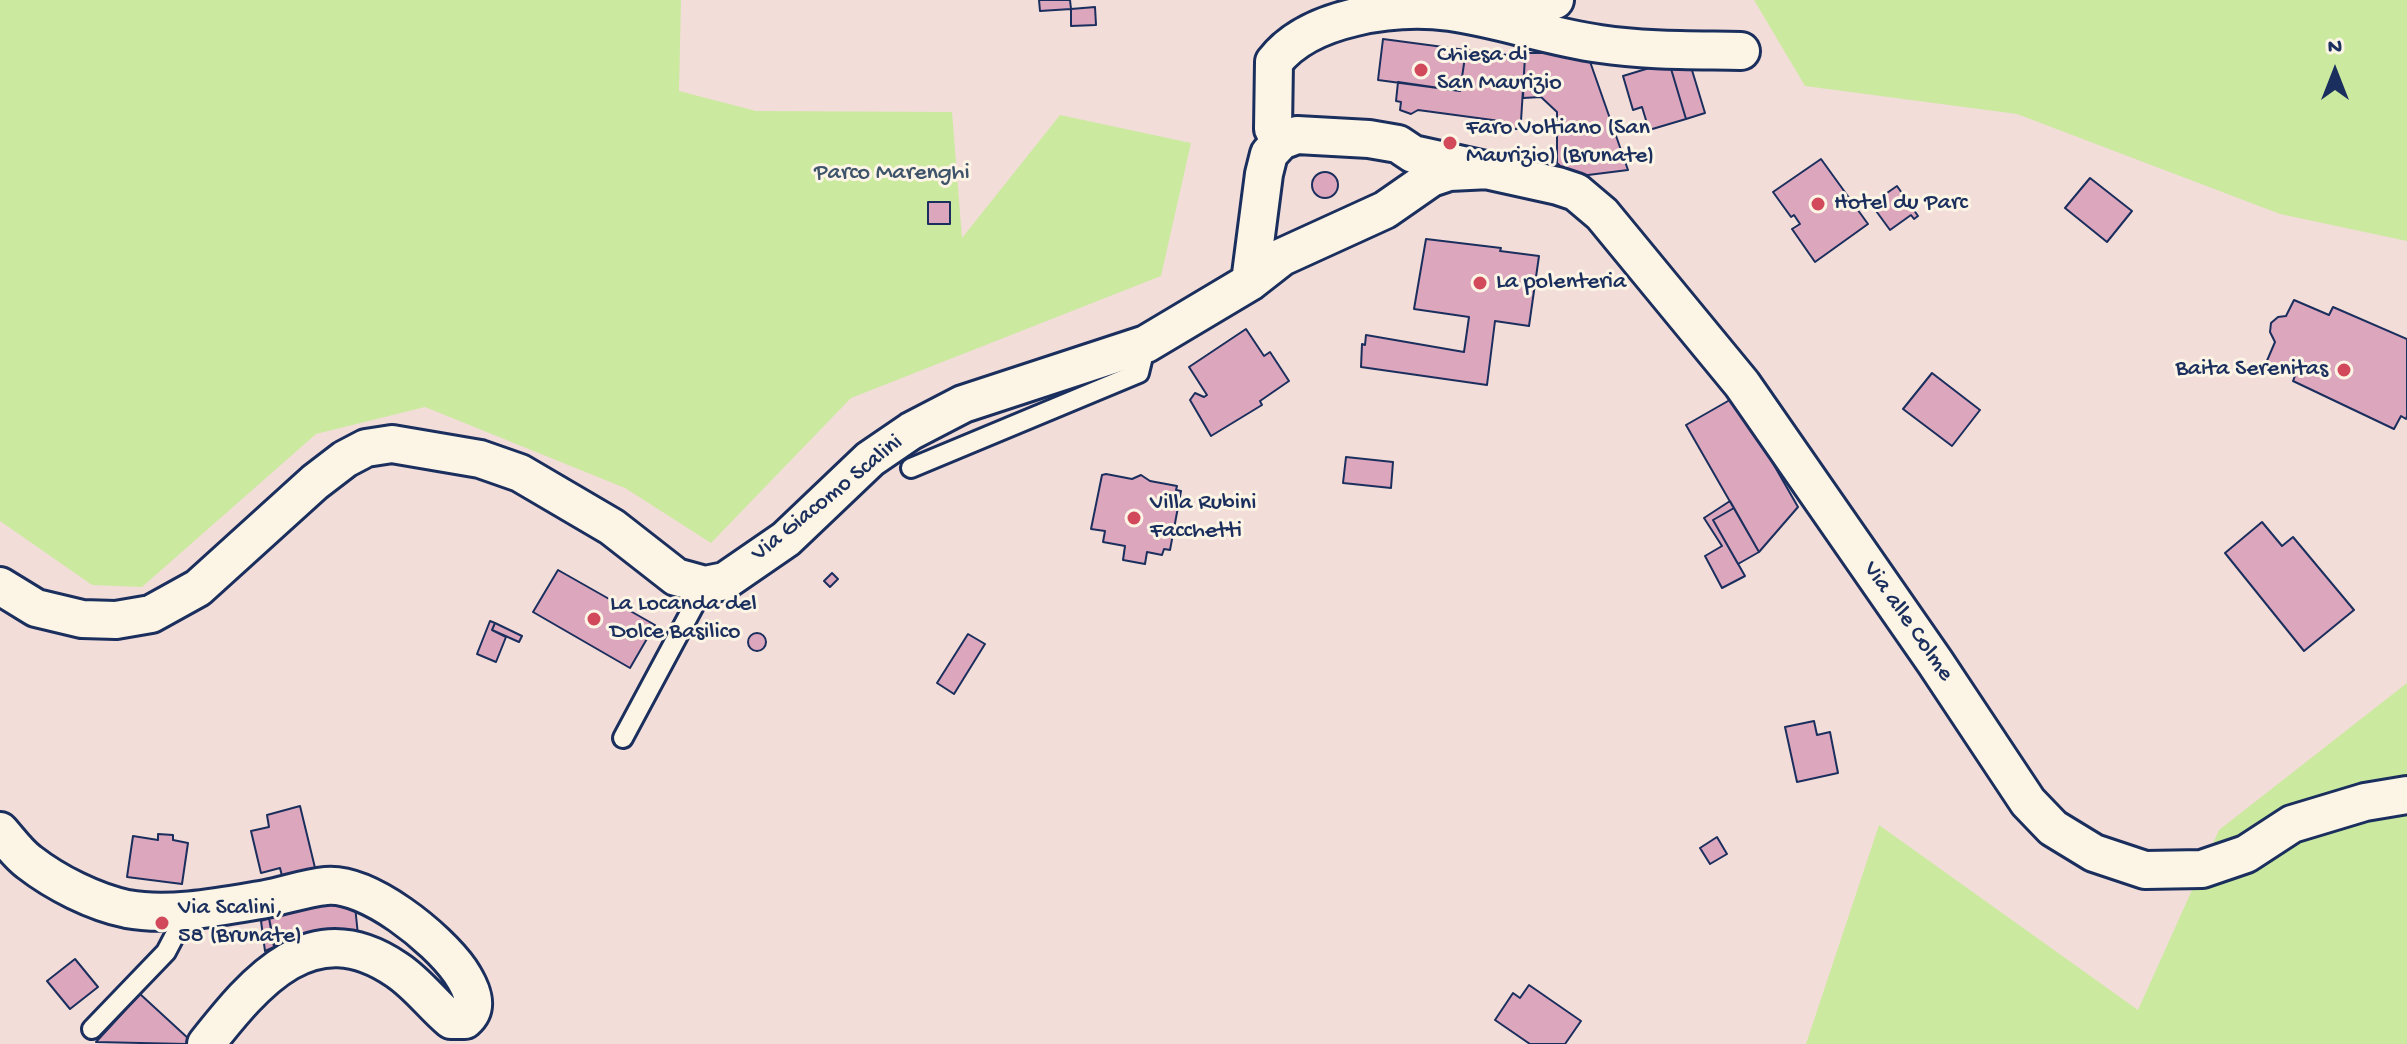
<!DOCTYPE html>
<html>
<head>
<meta charset="utf-8">
<style>
	body { margin:0 }
	#map { position:relative; width:2407px; height:1044px; overflow:hidden; background:#f2ddd9; font-family:"Gochi Hand",sans-serif }
	canvas { display:block }
	.north { position:absolute; left:2295px; top:32px; width:80px; height:80px; -webkit-text-stroke:6px #fcf5e5; paint-order:stroke; rotate:0deg; font-size:22px; font-weight:700; line-height:32px; text-align:center; color:#1b2f5e }
	.north::after { content:''; display:block; margin:auto; width:28px; height:36px; background:#1b2f5e; clip-path:polygon(50% 0,100% 100%,50% 72%,0 100%) }
</style>
</head>
<body>
<div id="map">
<canvas width="2407" height="1044"></canvas>
<div class="north">N</div>
</div>
<script>
const g = document.querySelector('canvas').getContext('2d');
g.lineJoin = 'round';
function fill(path, color) { g.fillStyle = color; g.fill(path, 'evenodd'); }
function trace(path, color, width, dash) { g.strokeStyle = color; g.lineWidth = width; g.lineCap = dash ? 'butt' : 'round'; g.setLineDash(dash || []); g.stroke(path); }
function write(font, color, halo, rows, align = 'center') {
  g.font = font + ' "Gochi Hand",sans-serif'; g.lineWidth = 6; g.setLineDash([]); g.textBaseline = 'middle'; g.strokeStyle = halo; g.fillStyle = color; for (const [text, x, y, turn = 0] of rows) {
    g.save(); g.translate(x, y); g.rotate((+turn || 0) * Math.PI / 180); g.textAlign = isNaN(turn) ? turn : align; if (halo) g.strokeText(text, 0, 0); g.fillText(text, 0, 0); g.restore();
  }
}
fill(new Path2D(`
	M 0,0 L 681,0 L 679,91 L 756,111 L 952,112 L 962,238 L 1060,115 L 1191,143 L 1161,276 L 851,398 L 711,543 L 625,488 L 425,407 L 316,434 L 142,587 L 92,585 L 0,521 Z
	M 1754,0 L 2407,0 L 2407,241 L 2280,214 L 2017,114 L 1805,86 Z
	M 2407,683 L 2407,1044 L 1806,1044 L 1879,825 L 2138,1010 L 2219,830 Z`), '#cce9a0');
const building = new Path2D(`
	M 1039,0 L 1070,0 L 1071,9 L 1040,11 Z
	M 1095,7 L 1096,25 L 1071,26 L 1071,9 Z
	M 1383,39 L 1466,50 L 1460,91 L 1378,80 Z
	M 1466,50 L 1525,57 L 1521,121 L 1518,122 L 1517,129 L 1505,128 L 1500,121 L 1418,110 L 1411,114 L 1400,110 L 1401,102 L 1396,101 L 1398,82 L 1460,91 Z
	M 1525,53 L 1587,53 L 1628,170 L 1572,177 L 1557,163 L 1557,112 L 1541,97 L 1523,98 Z
	M 1688,57 L 1705,113 L 1686,119 L 1669,62 Z
	M 1669,62 L 1686,119 L 1649,130 L 1642,107 L 1633,110 L 1623,76 Z
	M 1821,159 L 1868,224 L 1815,262 L 1792,229 L 1800,224 L 1794,215 L 1791,217 L 1773,192 Z
	M1312 185a13 13 0 1 1 26 0a13 13 0 1 1-26 0Z
	M 2090,178 L 2132,211 L 2107,242 L 2065,208 Z
	M 1897,186 L 1918,216 L 1914,219 L 1911,215 L 1890,230 L 1871,204 Z
	M 928,202 L 950,202 L 950,224 L 928,224 Z
	M 1426,239 L 1501,248 L 1500,251 L 1539,256 L 1529,326 L 1495,321 L 1487,385 L 1361,367 L 1362,344 L 1365,345 L 1366,335 L 1464,352 L 1469,317 L 1414,309 Z
	M 2294,300 L 2329,315 L 2333,307 L 2407,339 L 2407,416 L 2406,419 L 2401,416 L 2394,429 L 2293,381 L 2295,376 L 2266,363 L 2275,342 L 2270,332 L 2271,323 L 2278,317 L 2286,316 Z
	M 1246,329 L 1264,356 L 1270,352 L 1289,381 L 1260,401 L 1262,405 L 1211,436 L 1190,400 L 1195,393 L 1204,397 L 1207,395 L 1189,367 Z
	M 1932,373 L 1980,410 L 1952,446 L 1903,409 Z
	M 1735,397 L 1798,507 L 1759,552 L 1686,425 Z
	M 1346,457 L 1393,462 L 1391,488 L 1343,483 Z
	M 1106,474 L 1132,479 L 1141,475 L 1150,481 L 1177,486 L 1176,490 L 1181,491 L 1170,550 L 1164,549 L 1162,555 L 1147,552 L 1145,564 L 1123,560 L 1125,546 L 1103,542 L 1105,531 L 1091,529 L 1102,475 Z
	M 1730,501 L 1734,508 L 1713,520 L 1745,576 L 1722,588 L 1705,556 L 1722,546 L 1704,518 Z
	M 1734,508 L 1759,552 L 1738,564 L 1713,520 Z
	M 2262,522 L 2282,546 L 2293,537 L 2354,610 L 2304,651 L 2225,553 Z
	M 558,570 L 655,625 L 630,668 L 533,612 Z
	M 832,573 L 838,579 L 830,587 L 824,581 Z
	M 490,621 L 495,623 L 492,630 L 506,637 L 496,662 L 477,654 Z
	M 495,623 L 522,636 L 519,642 L 492,630 Z
	M748 642a9 9 0 1 1 18 0a9 9 0 1 1-18 0Z
	M 968,634 L 985,644 L 954,694 L 937,683 Z
	M 1814,721 L 1817,735 L 1830,732 L 1838,773 L 1797,782 L 1785,727 Z
	M 300,806 L 317,876 L 284,884 L 280,868 L 261,873 L 251,831 L 269,827 L 267,815 Z
	M 158,834 L 173,835 L 173,840 L 188,843 L 182,884 L 127,877 L 133,836 L 158,840 Z
	M 1717,837 L 1727,854 L 1710,864 L 1700,848 Z
	M 318,904 L 355,906 L 358,935 L 276,953 L 269,918 Z
	M 269,918 L 274,947 L 265,951 L 261,921 Z
	M 75,959 L 98,987 L 70,1009 L 47,981 Z
	M 1529,985 L 1581,1021 L 1565,1044 L 1530,1044 L 1495,1020 L 1513,993 L 1520,998 Z
	M 140,994 L 190,1040 L 186,1044 L 96,1042 Z`);
fill(building, '#dca6bd');
trace(building, '#1b2f5e', 2);
const service = new Path2D(`
	M 911,468 L 1139,373 L 1146,344
	M 623,738 L 705,585
	M 92,1029 L 166,952 L 188,910`);
const minor = new Path2D(`
	M 1486,14 L 1555,0
	M 1281,141 L 1273,129 L 1274,62 C 1309,16 1396,5 1450,12 C 1500,19 1549,37 1600,44 C 1647,51 1694,50 1741,51
	M 1250,282 L 1264,174 L 1269,154 L 1281,141 L 1297,135 L 1369,139 L 1398,144 L 1413,154 L 1558,186 L 1576,192 L 1602,214 L 1742,384 L 1935,662 L 2028,802 L 2053,828 L 2094,853 L 2145,870 L 2202,869 L 2246,854 L 2292,824 L 2365,802 L 2407,795
	M 0,586 L 36,608 L 82,619 L 116,620 L 151,614 L 198,588 L 315,482 L 345,459 L 366,448 L 392,444 L 480,459 L 520,473 L 612,527 L 676,577 L 705,585 L 725,581 L 786,539 L 870,459 L 911,431 L 963,404 L 1146,344 L 1250,282 L 1282,257 L 1385,210 L 1431,178 L 1449,172 L 1490,170
	M 0,831 C 9,841 18,854 29,862 C 56,883 94,902 127,909 C 170,917 224,906 266,899 C 286,895 306,888 326,886 C 368,882 437,938 460,971 C 470,986 481,1006 465,1020 L 451,1020 C 432,1004 418,984 397,970 C 312,912 256,981 206,1044`);
trace(service, '#1b2f5e', 24);
trace(minor, '#1b2f5e', 42);
trace(service, '#fcf5e5', 18);
trace(minor, '#fcf5e5', 36);
for (const [x, y, r, color] of [
	[1421,70,8,"#d1495b"],
	[1450,143,8,"#d1495b"],
	[1818,204,8,"#d1495b"],
	[1480,283,8,"#d1495b"],
	[2344,370,8,"#d1495b"],
	[1134,518,8,"#d1495b"],
	[594,619,8,"#d1495b"],
	[162,923,8,"#d1495b"]
]) { const dot = new Path2D(); dot.arc(x, y, r, 0, 2 * Math.PI); g.fillStyle = color; g.fill(dot); trace(dot, '#fcf5e5', 3); }
write('24px', '#1b2f5e', '#fcf5e5', [
	["Chiesa di",1437,56],
	["San Maurizio",1437,84],
	["Faro Voltiano (San",1466,129],
	["Maurizio) (Brunate)",1466,157],
	["Hotel du Parc",1834,204],
	["La polenteria",1496,283],
	["Baita Serenitas",2328,370,"right"],
	["Villa Rubini",1150,504],
	["Facchetti",1150,532],
	["La Locanda del",610,605],
	["Dolce Basilico",610,633],
	["Via Scalini,",178,909],
	["58 (Brunate)",178,937]
], 'left');
write('24px', '#3e546b', '#fcf5e5', [
	["Parco Marenghi",892,174]
]);
write('24px', '#1b2f5e', '#fcf5e5', [
	["Via Giacomo Scalini",828,499,-39],
	["Via alle Colme",1907,622,55]
]);
</script>
</body>
</html>
